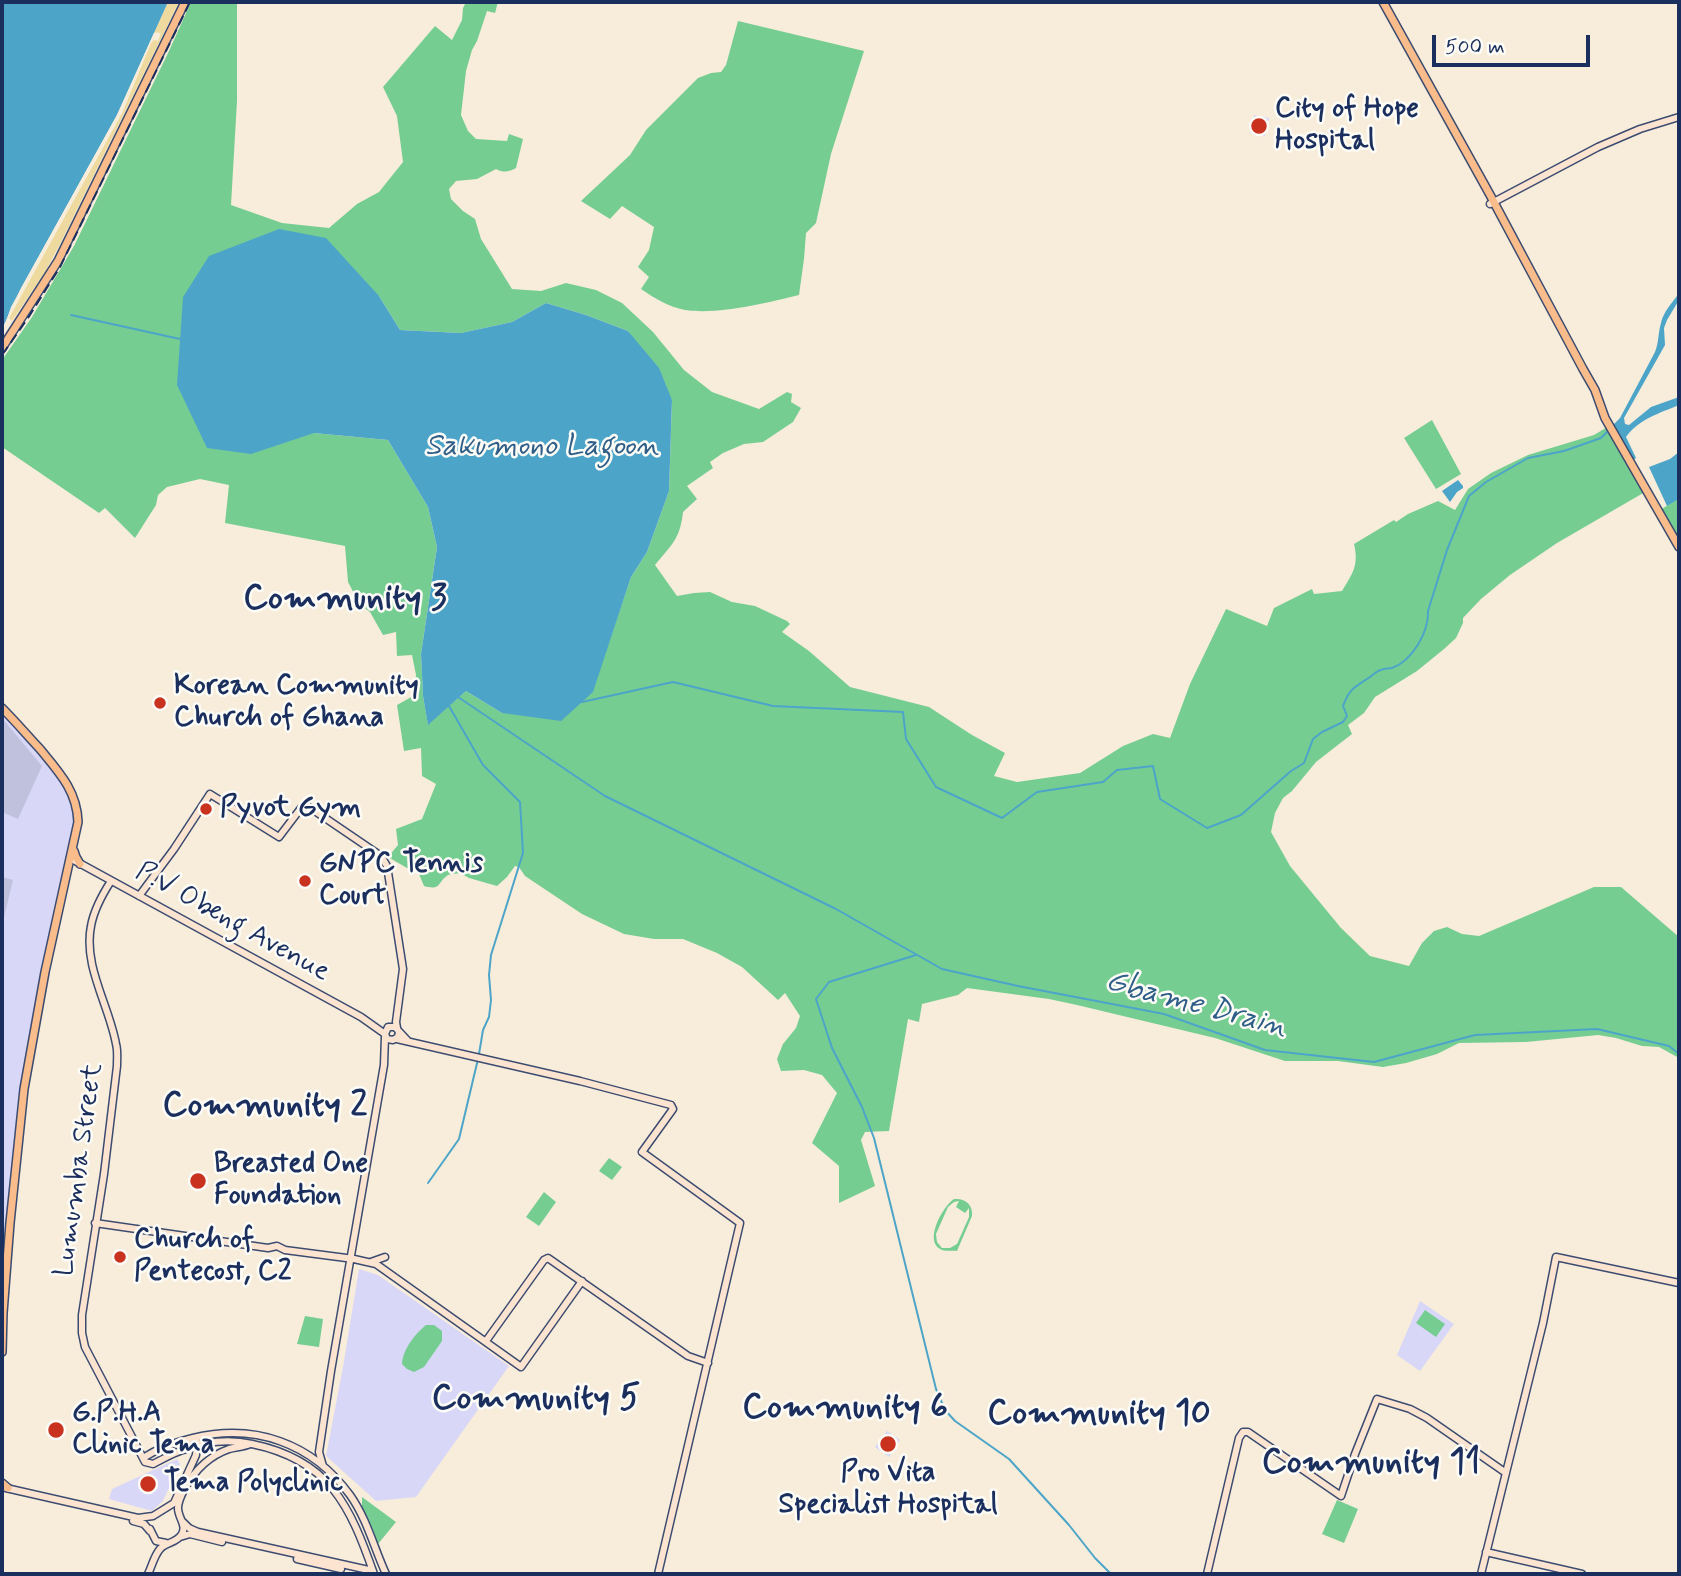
<!DOCTYPE html>
<html>
<head>
<meta charset="utf-8">
<style>
	body { margin:0 }
	#map { position:relative; width:1681px; height:1576px; overflow:hidden; background:#f8eddb; font-family:Mynerve,sans-serif }
	canvas { display:block }
	.frame { position:absolute; inset:0; border:4px solid #1b2f5e; pointer-events:none }
	.scale { position:absolute; left:1432px; top:35px; width:158px; height:32px; box-sizing:border-box; border:4px solid #1b2f5e; border-top:0; padding-left:9px; font-size:21px; line-height:24px; white-space:nowrap; color:#1b2f5e; -webkit-text-stroke:5px #fdfcf7; paint-order:stroke }
</style>
</head>
<body>
<div id="map">
<canvas width="1681" height="1576"></canvas>
<div class="frame"></div>
<div class="scale">500 m</div>
</div>
<script>
const g = document.querySelector('canvas').getContext('2d');
g.lineJoin = 'round';
function fill(path, color) { g.fillStyle = color; g.fill(path, 'evenodd'); }
function trace(path, color, width, dash) { g.strokeStyle = color; g.lineWidth = width; g.lineCap = dash ? 'butt' : 'round'; g.setLineDash(dash || []); g.stroke(path); }
function write(font, color, halo, rows, align = 'center') {
  g.font = font + ' Mynerve,sans-serif'; g.lineWidth = 5; g.setLineDash([]); g.textBaseline = 'middle'; g.strokeStyle = halo; g.fillStyle = color; for (const [text, x, y, turn = 0] of rows) {
    g.save(); g.translate(x, y); g.rotate((+turn || 0) * Math.PI / 180); g.textAlign = isNaN(turn) ? turn : align; if (halo) g.strokeText(text, 0, 0); g.fillText(text, 0, 0); g.restore();
  }
}
fill(new Path2D(`
	M 1254,115 L 1269,118 L 1265,136 L 1250,133 Z
	M 2,702 L 61,774 L 78,817 L 51,946 L 19,1128 L 3,1330 L 2,1370 Z
	M 359,1269 L 378,1275 L 509,1366 L 416,1497 L 376,1501 L 326,1456 L 343,1367 Z
	M 1420,1301 L 1454,1324 L 1420,1371 L 1397,1355 Z
	M 887,1431 L 900,1440 L 889,1457 L 875,1447 Z
	M 177,1459 L 180,1464 L 163,1501 L 152,1511 L 109,1499 L 112,1489 Z`), '#d9d7f8');
fill(new Path2D(`
	M 2,718 L 42,766 L 18,819 L 2,812 Z
	M 2,877 L 13,880 L 2,926 Z`), '#c0c2dd');
fill(new Path2D(`
	M 191,2 L 237,2 L 237,101 L 231,205 L 282,223 L 329,228 L 357,204 L 379,192 L 403,162 L 397,116 L 383,87 L 435,26 L 452,40 L 462,20 L 463,8 L 466,2 L 498,2 L 495,13 L 487,11 L 477,41 L 472,50 L 466,71 L 461,115 L 468,131 L 476,139 L 507,141 L 509,134 L 523,139 L 516,168 C 509,172 504,173 496,169 L 477,179 L 456,181 L 449,189 L 451,199 L 463,211 L 475,219 L 481,239 L 512,289 L 541,291 L 566,283 L 596,290 L 622,303 L 653,332 L 684,370 L 712,392 L 759,409 L 787,392 L 792,394 L 791,402 L 801,408 L 793,422 L 763,442 L 744,444 L 723,453 L 710,462 L 713,468 L 687,486 L 697,499 L 683,512 C 680,540 671,545 655,565 L 677,596 L 694,593 L 710,592 L 732,602 L 755,606 L 787,621 L 790,624 L 782,632 L 809,651 L 850,687 L 929,707 L 972,735 L 1005,753 L 994,776 L 1017,782 L 1080,773 L 1123,746 L 1153,734 L 1170,738 L 1190,684 L 1226,609 L 1267,626 L 1274,608 L 1312,589 L 1314,594 L 1342,591 C 1353,573 1359,565 1354,544 L 1394,520 L 1396,522 L 1408,514 L 1438,501 L 1455,510 L 1468,489 L 1491,473 L 1528,455 L 1594,435 L 1609,426 L 1645,492 L 1557,543 L 1510,575 L 1481,599 L 1463,618 L 1463,623 L 1456,638 L 1444,649 L 1417,671 L 1375,697 L 1364,713 L 1348,725 L 1352,734 L 1316,762 L 1292,791 L 1283,798 L 1275,813 L 1271,832 L 1290,866 L 1341,928 L 1370,956 L 1409,966 L 1422,943 L 1434,931 L 1447,927 L 1462,934 L 1479,936 L 1594,887 L 1621,887 L 1679,937 L 1679,1058 L 1659,1047 L 1642,1046 L 1616,1038 L 1598,1035 L 1526,1042 L 1459,1043 L 1437,1054 L 1406,1063 L 1383,1067 L 1338,1061 L 1285,1061 L 1215,1038 L 1077,1005 L 1049,999 L 967,988 L 958,995 L 922,1004 L 919,1022 L 908,1019 L 889,1131 L 865,1132 L 861,1140 L 875,1186 L 839,1203 L 839,1166 L 812,1143 L 837,1093 L 822,1075 L 804,1070 L 781,1071 L 777,1059 L 783,1044 L 796,1028 L 800,1016 L 785,993 L 778,1000 L 742,967 L 717,953 L 683,939 L 654,939 L 624,934 L 582,914 L 525,876 L 519,867 L 515,866 L 507,877 L 497,886 L 469,878 L 460,873 C 456,874 452,873 448,875 C 437,882 442,891 424,886 L 416,867 L 407,868 L 388,857 L 398,845 L 396,829 L 422,819 L 436,784 L 422,776 L 421,748 L 404,751 L 397,705 L 413,696 L 416,675 L 412,655 L 397,656 L 396,632 L 383,635 L 370,612 L 360,605 L 348,582 L 345,546 L 225,523 L 229,485 L 200,479 L 167,487 L 158,495 L 156,505 L 135,538 L 105,508 L 99,513 L 2,447 L 2,360 L 32,317 L 74,246 L 169,51 ZM 379,296 L 400,330 L 461,333 L 512,322 L 546,303 L 586,315 L 628,331 L 672,400 L 669,491 L 647,552 L 631,577 L 592,692 L 502,713 L 466,691 L 428,724 L 423,696 L 421,654 L 437,547 L 428,507 L 388,440 L 314,433 Z
	M 738,21 L 864,51 L 831,154 L 816,223 L 806,233 L 804,259 L 799,295 C 767,303 718,315 685,310 C 669,307 654,298 641,289 L 649,277 L 638,267 L 649,250 L 654,227 L 622,206 L 610,219 L 581,201 L 630,155 L 646,130 L 698,78 L 711,73 L 721,72 L 726,65 Z
	M 1432,420 L 1461,474 L 1436,489 L 1404,438 Z
	M 1678,499 L 1679,507 L 1679,534 L 1676,537 L 1660,510 Z
	M 609,1158 L 622,1167 L 612,1180 L 599,1171 Z
	M 544,1192 L 556,1202 L 539,1226 L 526,1217 Z
	M 954,1199 C 966,1198 973,1205 972,1216 L 957,1251 C 952,1250 945,1252 940,1249 C 924,1240 943,1206 954,1199 ZM 959,1201 L 956,1207 L 965,1213 L 969,1208 L 969,1217 L 957,1244 L 950,1248 L 942,1248 L 937,1242 L 936,1234 L 948,1207 L 954,1202 Z
	M 1425,1310 L 1445,1324 L 1436,1337 L 1416,1323 Z
	M 305,1316 L 323,1319 L 319,1347 L 297,1344 Z
	M 426,1325 L 434,1325 L 442,1331 L 442,1341 L 424,1367 L 414,1372 L 407,1369 L 402,1364 C 403,1349 415,1334 426,1325 Z
	M 362,1497 L 396,1522 L 378,1544 L 362,1508 Z
	M 1337,1500 L 1358,1509 L 1344,1543 L 1322,1534 Z`), '#76cd92');
fill(new Path2D(`
	M 168,2 L 179,2 L 60,244 L 45,272 L 12,321 L 9,318 L 122,113 L 151,43 L 154,40 L 158,41 L 161,33 L 154,33 Z`), '#eeda9e');
fill(new Path2D(`
	M 2,2 L 168,2 L 117,115 L 21,288 L 2,329 Z
	M 279,229 L 326,238 L 379,296 L 400,330 L 461,333 L 512,322 L 546,303 L 586,315 L 628,331 L 659,368 L 672,400 L 669,491 L 647,552 L 631,577 L 593,692 L 561,721 L 502,713 L 466,691 L 428,725 L 423,696 L 421,654 L 437,547 L 428,507 L 388,440 L 314,433 L 251,454 L 207,448 L 177,385 L 183,297 L 209,256 Z
	M 1679,293 L 1679,300 L 1667,320 L 1664,328 L 1665,345 L 1624,418 L 1625,424 L 1629,425 L 1651,407 L 1679,397 L 1679,405 C 1660,413 1639,419 1626,437 L 1636,458 L 1632,461 L 1613,425 L 1620,418 L 1655,352 C 1659,342 1658,333 1661,323 C 1663,312 1673,302 1679,293 Z
	M 1679,452 L 1679,506 L 1677,500 L 1667,506 L 1649,467 L 1670,459 Z
	M 1458,480 L 1463,486 L 1463,488 L 1457,492 L 1450,502 L 1442,491 Z`), '#4ca5c9');
fill(new Path2D(`
	M 158,32 L 151,43 L 122,113 L 13,308 L 9,318 L 10,319 L 6,329 L 2,333 L 11,307 L 117,115 L 154,33 Z`), '#f8eddb');
trace(new Path2D(`
	M 71,315 L 180,339
	M 458,697 L 605,796 L 836,909 L 942,969 L 1018,986 L 1164,1014 L 1265,1050 L 1374,1062 L 1475,1035 L 1597,1029 L 1669,1046 L 1679,1054
	M 582,702 L 673,682 L 773,706 L 903,712 L 906,739 L 936,787 L 1002,818 L 1037,792 L 1103,782 L 1117,770 L 1153,766 L 1160,799 L 1207,828 L 1241,815 L 1291,771 L 1304,763 L 1313,739 L 1322,732 L 1343,722 L 1347,716 L 1343,706 C 1349,690 1353,688 1367,679 C 1372,676 1376,671 1381,670 C 1384,668 1388,669 1392,668 C 1412,661 1429,632 1428,611 L 1447,550 L 1469,496 L 1486,482 L 1528,458 L 1564,451 L 1601,438 L 1609,430
	M 449,706 L 483,765 L 520,802 L 523,853 L 491,955 L 489,975 L 491,1000 L 489,1017 L 483,1030 L 479,1054
	M 916,955 L 829,982 L 816,999 L 832,1048 L 862,1107 L 874,1138 L 936,1389 L 945,1410 L 955,1421 L 1009,1459 L 1069,1525 L 1095,1558 L 1111,1574
	M 428,1183 L 459,1139 L 478,1059`), '#4ca5c9', 2);
const secondary = new Path2D(`
	M 1490,204 L 1598,147 L 1640,129 L 1679,117
	M 70,858 L 361,1017 L 385,1034
	M 111,881 C 102,895 94,909 91,926 C 83,966 109,1005 116,1044 C 118,1051 117,1058 117,1066 L 104,1174 L 82,1315 L 82,1333 L 85,1347 L 145,1462 L 153,1464 C 163,1459 173,1453 183,1450 C 204,1441 230,1439 252,1444 C 330,1460 350,1506 374,1574
	M 139,896 L 174,849 L 210,794 L 279,837 L 301,808 L 306,805 L 381,856 L 387,866 L 403,969 L 396,1022 L 397,1028
	M 399,1032 L 398,1037 L 393,1040 L 387,1039 L 385,1034 L 388,1027 L 395,1027 L 408,1041
	M 397,1039 L 580,1081 L 671,1105 L 673,1109 L 642,1152 L 740,1223 L 658,1574
	M 95,1223 L 268,1248 L 277,1246 L 285,1250 L 354,1259 L 376,1264 L 521,1367 L 582,1281
	M 371,1262 L 385,1257
	M 486,1341 L 544,1260 L 548,1258 L 688,1356 L 708,1363
	M 143,1458 C 157,1449 176,1442 193,1438 C 255,1423 312,1443 350,1495 C 367,1519 374,1548 386,1574
	M 323,1466 L 319,1452 L 331,1371 L 384,1065 L 385,1036
	M 6,1488 L 138,1518 L 153,1516 L 174,1503 L 196,1455 L 197,1442
	M 133,1521 L 144,1524 L 150,1531
	M 183,1522 L 189,1528 L 198,1532 L 373,1571
	M 150,1529 L 156,1541 L 166,1543
	M 180,1537 L 190,1534 L 222,1542
	M 1486,1552 L 1582,1574
	M 297,1559 L 341,1569
	M 148,1574 C 152,1566 154,1556 160,1549 C 166,1542 177,1543 182,1534 C 187,1525 178,1518 178,1508 C 178,1501 182,1494 185,1488 C 195,1470 209,1456 229,1449 C 236,1447 243,1447 250,1444
	M 1207,1574 L 1239,1438 L 1243,1432 L 1248,1432 L 1341,1496 L 1355,1454 L 1377,1399 L 1410,1409 L 1427,1418 L 1506,1473
	M 1481,1574 L 1543,1323 L 1556,1257 L 1679,1283`);
const primary = new Path2D(`
	M 1383,2 L 1489,193 L 1583,369 L 1595,390 L 1605,418 L 1679,547
	M 2,348 L 58,261 L 185,2
	M 2,708 C 15,721 27,735 40,749 C 59,772 77,791 78,822 L 45,972 L 24,1089 L 10,1223 L 3,1313 L 2,1352
	M 74,851 L 76,857 L 80,864
	M 2,1483 L 8,1488`);
trace(secondary, '#3c4c71', 9);
trace(primary, '#3c4c71', 10);
trace(secondary, '#fde4d1', 6);
trace(primary, '#fabc8b', 7);
trace(new Path2D(`
	M 2,355 L 28,318 L 60,267 L 190,2`), '#1b2f5e', 2, [10, 5]);
for (const [x, y, r, color] of [
	[1259,126,9,"#c8321e"],
	[160,703,7,"#c8321e"],
	[206,809,7,"#c8321e"],
	[305,881,7,"#c8321e"],
	[198,1181,9,"#c8321e"],
	[120,1257,7,"#c8321e"],
	[56,1430,9,"#c8321e"],
	[888,1444,9,"#c8321e"],
	[148,1484,9,"#c8321e"]
]) { const dot = new Path2D(); dot.arc(x, y, r, 0, 2 * Math.PI); g.fillStyle = color; g.fill(dot); trace(dot, '#fdfcf7', 2.5); }
write('bold 28px', '#1b2f5e', '#fdfcf7', [
	["City of Hope",1275,110],
	["Hospital",1275,142],
	["Korean Community",174,687],
	["Church of Ghana",174,719],
	["Pyvot Gym",220,809],
	["GNPC Tennis",319,865],
	["Court",319,897],
	["Breasted One",214,1165],
	["Foundation",214,1197],
	["Church of",134,1241],
	["Pentecost, C2",134,1273],
	["G.P.H.A",72,1414],
	["Clinic Tema",72,1446],
	["Pro Vita",888,1474,"center"],
	["Specialist Hospital",888,1506,"center"],
	["Tema Polyclinic",164,1484]
], 'left');
write('28px', '#1b2f5e', '#fdfcf7', [
	["P.V Obeng Avenue",232,923,29],
	["Lumumba Street",80,1170,-82]
]);
write('italic 30px', '#2f5e89', '#fdfcf7', [
	["Sakumono Lagoon",542,448],
	["Gbame Drain",1196,1006,15]
]);
write('bold 35px', '#1b2f5e', '#fdfcf7', [
	["Community 3",345,601],
	["Community 2",265,1108],
	["Community 5",536,1401],
	["Community 6",845,1410],
	["Community 10",1099,1416],
	["Community 11",1371,1465]
]);
</script>
</body>
</html>
